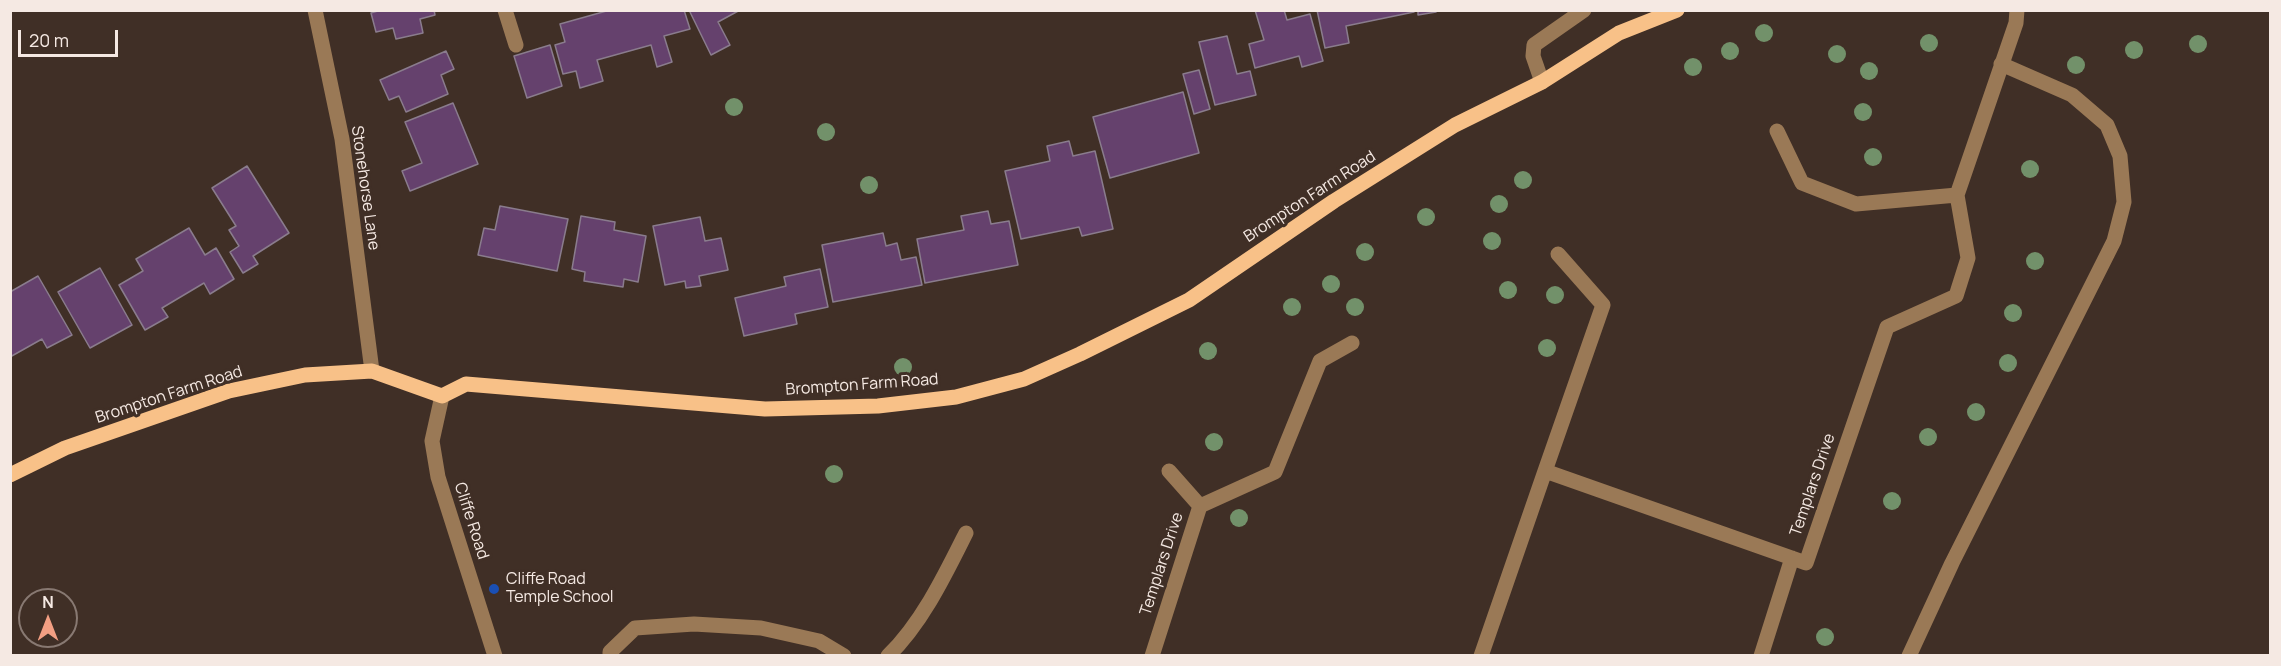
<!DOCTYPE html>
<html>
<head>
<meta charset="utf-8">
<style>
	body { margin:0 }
	#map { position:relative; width:2281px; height:666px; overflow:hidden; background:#402f26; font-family:Manrope,sans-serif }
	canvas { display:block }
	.frame { position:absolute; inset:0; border:12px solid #f5e9e3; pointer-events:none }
	.north { position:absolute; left:18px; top:588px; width:60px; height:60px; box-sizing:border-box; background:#402f26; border:2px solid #887972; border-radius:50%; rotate:0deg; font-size:16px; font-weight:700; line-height:24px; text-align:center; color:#f5e9e3 }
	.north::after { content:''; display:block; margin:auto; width:21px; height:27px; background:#f39f83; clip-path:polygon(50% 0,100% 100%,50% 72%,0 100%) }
	.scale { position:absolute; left:18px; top:30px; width:100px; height:27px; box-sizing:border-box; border:3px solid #f5e9e3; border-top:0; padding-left:8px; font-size:18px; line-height:21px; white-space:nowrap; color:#f5e9e3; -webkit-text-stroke:4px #402f26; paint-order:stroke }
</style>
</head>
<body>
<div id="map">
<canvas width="2281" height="666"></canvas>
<div class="frame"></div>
<div class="north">N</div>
<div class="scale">20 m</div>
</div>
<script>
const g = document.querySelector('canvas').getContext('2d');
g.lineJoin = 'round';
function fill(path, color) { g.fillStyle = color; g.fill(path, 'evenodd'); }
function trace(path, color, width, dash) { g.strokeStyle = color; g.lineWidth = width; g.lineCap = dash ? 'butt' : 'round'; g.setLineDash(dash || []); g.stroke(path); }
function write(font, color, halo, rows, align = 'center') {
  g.font = font + ' Manrope,sans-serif'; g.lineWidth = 6; g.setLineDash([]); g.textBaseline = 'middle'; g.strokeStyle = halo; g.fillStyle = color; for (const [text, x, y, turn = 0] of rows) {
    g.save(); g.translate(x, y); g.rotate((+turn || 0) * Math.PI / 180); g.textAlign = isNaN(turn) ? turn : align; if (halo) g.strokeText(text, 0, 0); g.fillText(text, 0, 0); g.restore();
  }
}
const building = new Path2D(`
	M 381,10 L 434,10 L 435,15 L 420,19 L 423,33 L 396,39 L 393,28 L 376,32 L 371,13 Z
	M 610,10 L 684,10 L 690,29 L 664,36 L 672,62 L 657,67 L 651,45 L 597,60 L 603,81 L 580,88 L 576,71 L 563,74 L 555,45 L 565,42 L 560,24 Z
	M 689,10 L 740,10 L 718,22 L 730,45 L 711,55 Z
	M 1255,10 L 1284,10 L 1287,20 L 1310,14 L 1323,61 L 1302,67 L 1299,56 L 1255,68 L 1249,44 L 1264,40 Z
	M 1317,10 L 1413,10 L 1414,12 L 1346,26 L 1349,43 L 1325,48 Z
	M 1418,10 L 1435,10 L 1436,12 L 1418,15 Z
	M 1227,36 L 1237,74 L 1250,71 L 1256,95 L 1215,105 L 1199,42 Z
	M 550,45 L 562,86 L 527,98 L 514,56 Z
	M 446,51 L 454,69 L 441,75 L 448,94 L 406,112 L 399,96 L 389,100 L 380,80 Z
	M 1199,70 L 1210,109 L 1194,114 L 1183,74 Z
	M 1183,92 L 1199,153 L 1110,178 L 1093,117 Z
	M 453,103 L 478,164 L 410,191 L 402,171 L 422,163 L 405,122 Z
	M 1069,141 L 1073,156 L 1095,151 L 1113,229 L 1082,236 L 1079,227 L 1021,239 L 1005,171 L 1050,161 L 1047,146 Z
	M 247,166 L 289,233 L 253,256 L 258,264 L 243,273 L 230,252 L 239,246 L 229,230 L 236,226 L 212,188 Z
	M 500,206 L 568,219 L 557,271 L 478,255 L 484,228 L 495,230 Z
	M 988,211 L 991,224 L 1009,221 L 1018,265 L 925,283 L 917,239 L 964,230 L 961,216 Z
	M 581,216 L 615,222 L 614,230 L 646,236 L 638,282 L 624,279 L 623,287 L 584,281 L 585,272 L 572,269 Z
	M 700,217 L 705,241 L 721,238 L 728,270 L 699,276 L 701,286 L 686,288 L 685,281 L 665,285 L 653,226 Z
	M 189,228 L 205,255 L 216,248 L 234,279 L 210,294 L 204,283 L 162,308 L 168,317 L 145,330 L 119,285 L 143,271 L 136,259 Z
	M 883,233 L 886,246 L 897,243 L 901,260 L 916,257 L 922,285 L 833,302 L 822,245 Z
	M 100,268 L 132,325 L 90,348 L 58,292 Z
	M 820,269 L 828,307 L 795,314 L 797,324 L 744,336 L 735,298 L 786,286 L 784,277 Z
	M 38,276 L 72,335 L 47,348 L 42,339 L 10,357 L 10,292 Z`);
fill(building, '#65416d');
trace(building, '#8a7c8d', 1.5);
trace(new Path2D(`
	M 315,10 L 342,139 L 372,371
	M 505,10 L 516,45
	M 1542,82 L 1533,56 L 1534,45 L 1584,10
	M 1777,131 L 1802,183 L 1856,204 L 1957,195
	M 442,396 L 432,441 L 438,477 L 495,656
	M 1169,471 L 1200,506
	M 1545,471 L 1603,305 L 1558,254
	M 610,656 L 610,652 L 635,628 L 694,624 L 761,628 L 819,641 L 844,656
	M 888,656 C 922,623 945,575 966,533
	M 1152,656 L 1200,506 L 1275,472 L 1320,361 L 1352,343
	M 1481,656 L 1545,471 L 1806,563 L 1887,327 L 1956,296 L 1968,258 L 1957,195 L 2016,23 L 2017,10
	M 1761,656 L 1792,558
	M 1909,656 L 1952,563 L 2114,241 L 2124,202 L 2120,156 L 2107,125 L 2072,95 L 2001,64`), '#9a7956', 15);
trace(new Path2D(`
	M 10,475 L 65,448 L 229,391 L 305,375 L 372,371 L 442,396 L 466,384 L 765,409 L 878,406 L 956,397 L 1024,379 L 1080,354 L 1189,300 L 1334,201 L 1455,125 L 1542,82 L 1619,33 L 1677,10`), '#f8c188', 15);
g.fillStyle = '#72916a';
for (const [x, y] of [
	[1764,33],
	[1929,43],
	[2198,44],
	[2134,50],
	[1730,51],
	[1837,54],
	[2076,65],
	[1693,67],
	[1869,71],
	[734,107],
	[1863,112],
	[826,132],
	[1873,157],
	[2030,169],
	[1523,180],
	[869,185],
	[1499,204],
	[1426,217],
	[1492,241],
	[1365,252],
	[2035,261],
	[1331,284],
	[1508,290],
	[1555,295],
	[1292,307],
	[1355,307],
	[2013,313],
	[1547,348],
	[1208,351],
	[2008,363],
	[903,367],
	[1976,412],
	[1928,437],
	[1214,442],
	[834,474],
	[1892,501],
	[1239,518],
	[1825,637]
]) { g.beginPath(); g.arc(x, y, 9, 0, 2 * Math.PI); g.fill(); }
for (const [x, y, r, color] of [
	[494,589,6,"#1a4fb4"]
]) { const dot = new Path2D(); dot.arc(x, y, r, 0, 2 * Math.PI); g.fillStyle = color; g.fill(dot); trace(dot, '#402f26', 2); }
write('16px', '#f5e9e3', '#402f26', [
	["Stonehorse Lane",365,188,82],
	["Brompton Farm Road",1310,197,-33],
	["Brompton Farm Road",862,385,-4],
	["Brompton Farm Road",169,395,-18],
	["Templars Drive",1813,485,-71],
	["Cliffe Road",471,521,72],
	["Templars Drive",1162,564,-72]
]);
write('16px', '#f5e9e3', '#402f26', [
	["Cliffe Road",506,580],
	["Temple School",506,598]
], 'left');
</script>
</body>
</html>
